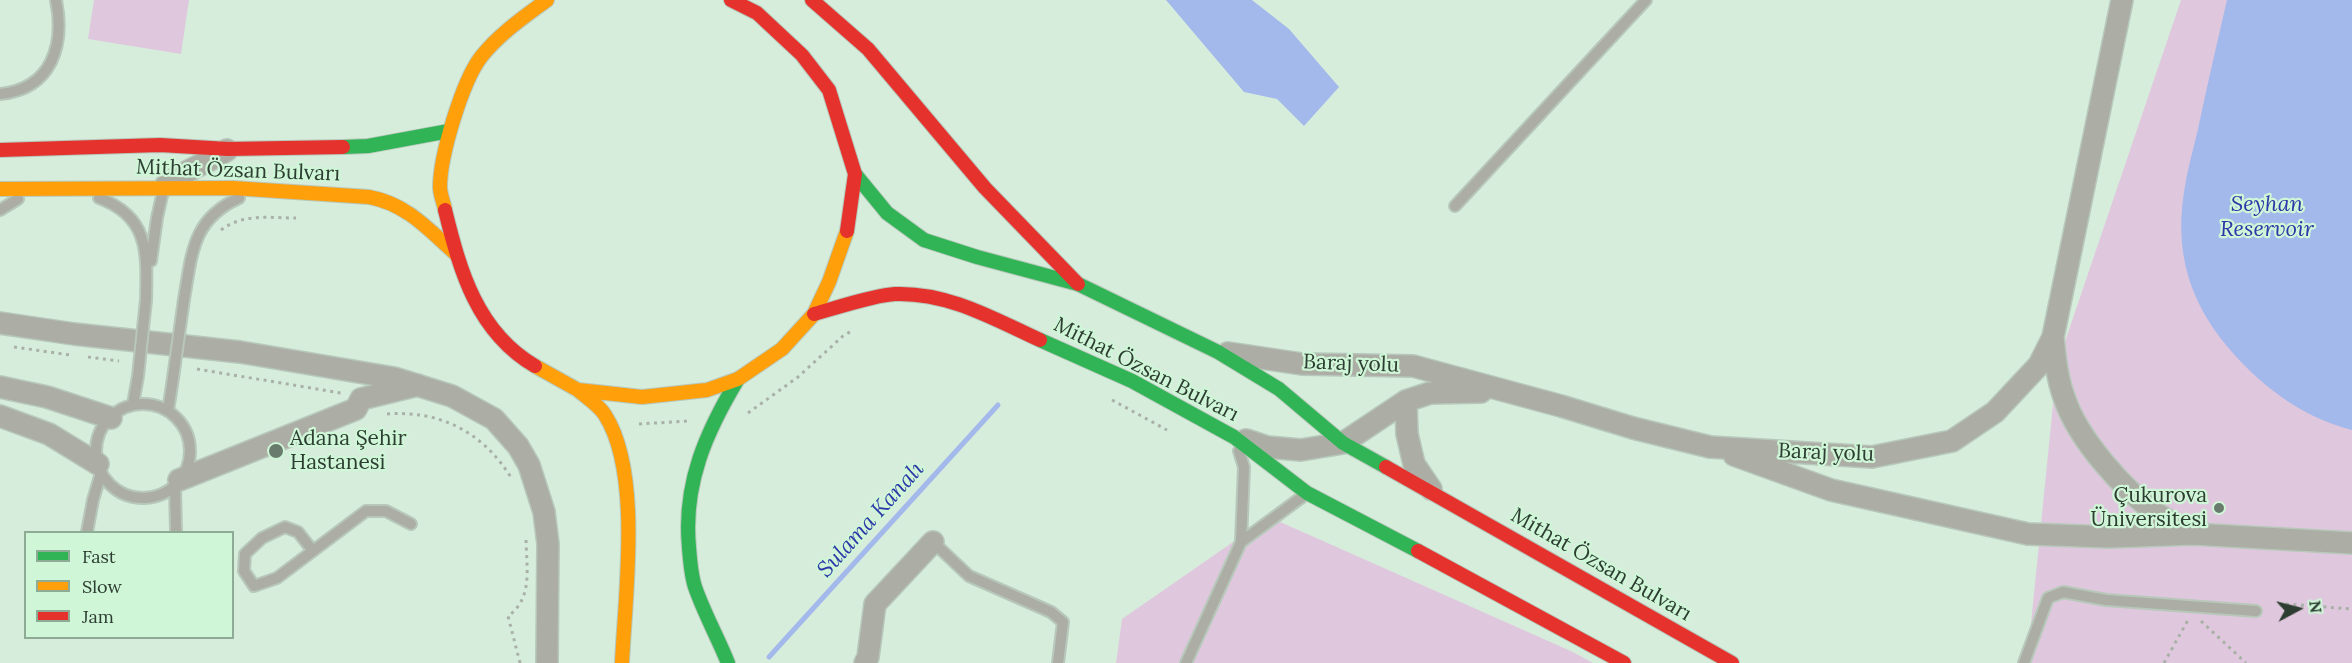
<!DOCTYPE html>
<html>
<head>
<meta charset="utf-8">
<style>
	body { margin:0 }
	#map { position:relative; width:2352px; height:663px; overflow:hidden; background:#d7eddc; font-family:Lora,serif }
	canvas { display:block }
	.legend { position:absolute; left:24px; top:531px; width:210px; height:108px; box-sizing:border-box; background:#cef6d7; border:2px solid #8eac95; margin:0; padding:8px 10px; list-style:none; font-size:18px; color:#2d3d31 }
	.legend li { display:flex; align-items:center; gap:12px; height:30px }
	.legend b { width:30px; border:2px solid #8eac95 }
	.north { position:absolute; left:2268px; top:579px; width:60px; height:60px; -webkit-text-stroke:4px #cef6d7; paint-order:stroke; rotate:83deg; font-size:16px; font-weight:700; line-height:24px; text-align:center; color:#2d3d31 }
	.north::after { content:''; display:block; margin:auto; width:21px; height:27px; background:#2d3d31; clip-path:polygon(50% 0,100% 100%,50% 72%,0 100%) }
</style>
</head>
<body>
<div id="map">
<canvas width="2352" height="663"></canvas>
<ul class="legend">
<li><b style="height:8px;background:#30b455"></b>Fast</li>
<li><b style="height:8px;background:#ff9f0a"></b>Slow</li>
<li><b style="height:8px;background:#e5322d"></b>Jam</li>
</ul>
<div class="north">N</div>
</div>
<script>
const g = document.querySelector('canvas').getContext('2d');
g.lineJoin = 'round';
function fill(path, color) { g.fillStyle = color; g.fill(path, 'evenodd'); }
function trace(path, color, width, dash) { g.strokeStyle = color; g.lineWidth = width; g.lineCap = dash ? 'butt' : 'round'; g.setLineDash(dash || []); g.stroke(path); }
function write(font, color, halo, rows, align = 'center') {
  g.font = font + ' Lora,serif'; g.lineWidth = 4.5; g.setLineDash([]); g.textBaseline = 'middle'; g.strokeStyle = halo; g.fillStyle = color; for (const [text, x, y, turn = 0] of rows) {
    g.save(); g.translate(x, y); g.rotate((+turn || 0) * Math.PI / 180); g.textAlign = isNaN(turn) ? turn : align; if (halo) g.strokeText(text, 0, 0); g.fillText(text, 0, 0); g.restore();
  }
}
fill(new Path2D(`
	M 94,0 L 189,0 L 181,54 L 88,39 Z
	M 2181,0 L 2352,0 L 2352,663 L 2027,663 L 2057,365 Z
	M 1269,517 L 1573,652 L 1593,663 L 1116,663 L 1122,619 Z`), '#dfc8dd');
fill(new Path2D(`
	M 1166,0 L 1252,0 L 1289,29 L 1339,87 L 1304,126 L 1277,99 L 1244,92 Z
	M 2227,0 L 2352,0 L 2352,430 C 2309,419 2275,396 2244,365 C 2195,315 2173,262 2184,192 C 2187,171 2193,150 2198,129 C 2207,86 2217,43 2227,0 Z`), '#a3b8eb');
trace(new Path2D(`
	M 769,657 L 998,405`), '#a3b8eb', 5);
const lane = new Path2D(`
	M 0,94 C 52,89 65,45 56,0
	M 99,198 C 150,217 147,254 146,300
	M 1455,206 L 1646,0
	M 0,210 L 18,199
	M 151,261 L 157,218 L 163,191
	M 184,299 C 192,254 192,219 239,198
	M 133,404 L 138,376
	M96 451a47 47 0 1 1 94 0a47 47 0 1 1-94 0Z
	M 168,411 L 172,385
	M 175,486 L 176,532
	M 87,532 L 93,500 L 101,473
	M 933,542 L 969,576 L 1051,612 L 1063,622 L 1058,663
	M 1241,542 L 1306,494
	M 313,551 L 298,532 L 285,527 L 262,538 L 245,554 L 244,571 L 254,586 L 277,578 L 366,511 L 386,511 L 411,524
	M 1186,663 L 1241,542 L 1244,467 L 1239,451
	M 2024,663 L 2048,598 L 2063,592 L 2106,600 L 2256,611`);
const street = new Path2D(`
	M 166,185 C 185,170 208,163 227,150
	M 0,323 L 74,334 L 240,352 L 394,378 L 452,396 L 494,419 L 518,446 L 529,465 L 544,512 L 548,544 L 547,663
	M 2053,337 C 2055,357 2057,378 2064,397 C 2077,438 2124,491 2159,515 C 2169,522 2181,527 2192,533
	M 1228,353 L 1302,364 L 1413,366 L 1561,406 L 1633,428 L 1710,447 L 1872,457 L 1952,441 L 1995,412 L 2039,365 L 2053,337 L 2122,0
	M 0,387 L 47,397 L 111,418
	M 1406,401 L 1407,434 L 1414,464 L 1431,489
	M 0,416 L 49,434 L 98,464
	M 1246,440 L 1267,447 L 1301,450 L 1343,443 L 1406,401 L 1430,393 L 1481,392
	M 1734,455 L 1831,490 L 2028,534 L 2109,537 L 2193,534 L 2352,543
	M 179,480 L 356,409 L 361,399 L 418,385
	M 865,663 L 868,657 L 875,604 L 933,542`);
const fast = new Path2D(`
	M 343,147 L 368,146 L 449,131
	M 855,174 L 887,213 L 924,240 L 977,257 L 1078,284 L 1218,352 L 1279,389 L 1343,443 L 1386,467
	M 1040,340 L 1132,381 L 1234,437 L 1307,493 L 1418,551
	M 728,663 C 718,638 704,613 695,587 C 691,575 690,560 689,547 C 683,484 706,432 738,379`);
const slow = new Path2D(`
	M 0,189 L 233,188 L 369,197 C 407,204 429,230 456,254
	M 445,210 C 444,203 440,195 440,187 C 440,156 462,82 481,57 C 499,34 524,17 547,0
	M 535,366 L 578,390 L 642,397 L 707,390 L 738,379 L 782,349 L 814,314 L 829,282 L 847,231
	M 578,390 C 586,397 599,405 605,415 C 642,473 625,595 622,663`);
const jam = new Path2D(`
	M 731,0 L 757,13 L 802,55 L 829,90 L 855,174 L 847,231
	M 812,0 L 868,49 L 985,188 L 1078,284
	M 0,150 L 160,145 L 228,149 L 343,147
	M 445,210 C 460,271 477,332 535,366
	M 814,314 C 836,308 874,295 895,294 C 948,292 994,319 1040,340
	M 1386,467 L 1732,663
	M 1418,551 L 1624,663`);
trace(lane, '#b7c8bb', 14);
trace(street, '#b7c8bb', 24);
trace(fast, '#b7c8bb', 16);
trace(slow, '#b7c8bb', 16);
trace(jam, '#b7c8bb', 16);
trace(new Path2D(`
	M 221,230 C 243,213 270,218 296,218
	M 14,347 L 70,355
	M 88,357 L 119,361
	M 197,369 L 341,393
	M 1112,400 L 1167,430
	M 748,413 L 798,377 L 843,336 L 853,330
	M 387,414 C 441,410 484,433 512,479
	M 639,424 L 689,421
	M 2286,604 L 2352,609
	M 2201,621 L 2246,663
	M 520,663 L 508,616 C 534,598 526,566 526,537
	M 2164,663 L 2188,620`), '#a9b1a7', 3, [3, 4.5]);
trace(lane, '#acada5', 10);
trace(street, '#acada5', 21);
trace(fast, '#30b455', 14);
trace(slow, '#ff9f0a', 14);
trace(jam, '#e5322d', 14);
const laneBridge = new Path2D(`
	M 138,376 L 146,300
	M 172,385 L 184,299`);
trace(laneBridge, '#b7c8bb', 14, []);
trace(laneBridge, '#acada5', 10);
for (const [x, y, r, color] of [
	[276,451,8,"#687b6d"],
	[2219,508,6,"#687b6d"]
]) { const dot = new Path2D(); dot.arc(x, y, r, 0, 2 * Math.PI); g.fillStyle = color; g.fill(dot); trace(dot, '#cef6d7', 2); }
write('21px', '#2d3d31', '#cef6d7', [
	["Mithat Özsan Bulvarı",238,171,2],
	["Baraj yolu",1351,364,2],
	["Mithat Özsan Bulvarı",1146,370,27],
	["Baraj yolu",1826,453,2],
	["Mithat Özsan Bulvarı",1601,565,30]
]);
write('21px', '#2d3d31', '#cef6d7', [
	["Adana Şehir",290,439],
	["Hastanesi",290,463],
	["Çukurova",2207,496,"right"],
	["Üniversitesi",2207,520,"right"]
], 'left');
write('italic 22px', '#2d37a7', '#cef6d7', [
	["Seyhan",2267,205],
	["Reservoir",2267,230],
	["Sulama Kanalı",871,520,-48]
]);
</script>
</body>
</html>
